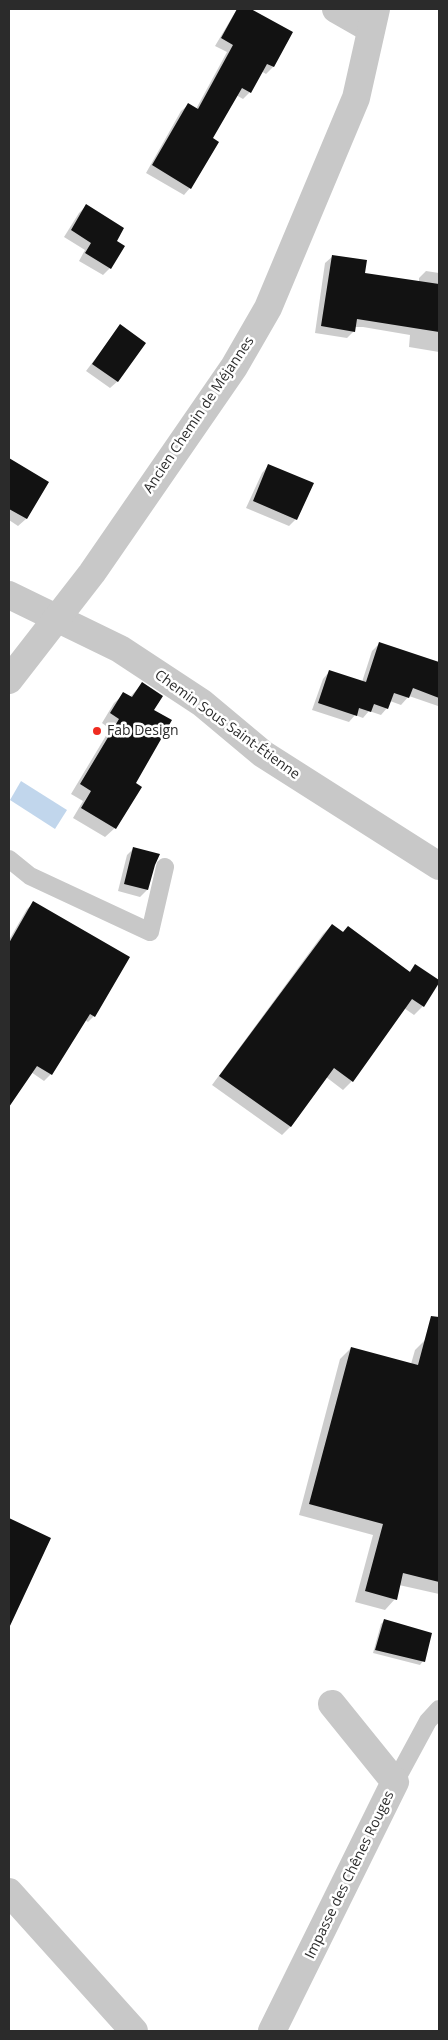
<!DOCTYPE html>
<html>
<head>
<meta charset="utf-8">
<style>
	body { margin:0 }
	#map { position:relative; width:448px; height:2040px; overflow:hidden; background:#fff; font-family:"Open Sans",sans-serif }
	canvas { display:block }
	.frame { position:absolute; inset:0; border:10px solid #2b2b2b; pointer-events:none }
</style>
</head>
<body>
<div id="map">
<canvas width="448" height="2040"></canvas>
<div class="frame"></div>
</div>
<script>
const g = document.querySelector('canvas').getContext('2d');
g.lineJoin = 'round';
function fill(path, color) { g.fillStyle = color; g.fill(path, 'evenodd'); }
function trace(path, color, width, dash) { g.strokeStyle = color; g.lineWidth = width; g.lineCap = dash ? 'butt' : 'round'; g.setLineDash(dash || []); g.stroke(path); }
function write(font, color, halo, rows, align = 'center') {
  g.font = font + ' "Open Sans",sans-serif'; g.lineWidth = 5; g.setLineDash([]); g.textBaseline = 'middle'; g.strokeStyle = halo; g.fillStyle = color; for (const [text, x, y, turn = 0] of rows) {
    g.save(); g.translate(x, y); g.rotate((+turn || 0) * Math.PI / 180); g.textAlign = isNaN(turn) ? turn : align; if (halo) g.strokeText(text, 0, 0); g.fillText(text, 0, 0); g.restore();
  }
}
fill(new Path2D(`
	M 21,781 L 67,810 L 55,829 L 10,800 Z`), '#c1d6ec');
fill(new Path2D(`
	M 237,9 L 248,9 L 292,33 L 273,67 L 266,74 L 261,71 L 250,92 L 243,99 L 236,95 L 211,138 L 190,188 L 184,195 L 146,173 L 181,111 L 188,105 L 196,109 L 227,52 L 215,46 Z
	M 86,206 L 115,241 L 124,247 L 110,268 L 103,275 L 79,261 L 85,250 L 64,237 L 79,213 Z
	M 333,256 L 363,274 L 419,282 L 419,278 L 426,271 L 439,273 L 439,352 L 409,347 L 410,335 L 363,327 L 355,327 L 354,331 L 347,338 L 315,333 L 325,263 Z
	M 120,326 L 118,381 L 110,388 L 86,371 Z
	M 9,459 L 47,482 L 26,519 L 18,526 L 9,520 Z
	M 269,465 L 296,519 L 289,526 L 246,508 L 262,473 Z
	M 379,644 L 418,667 L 439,675 L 439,705 L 438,706 L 409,696 L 401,705 L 390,701 L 387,708 L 381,715 L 369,711 L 363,718 L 355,715 L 349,722 L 312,710 L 323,679 L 329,672 L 362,682 L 372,651 Z
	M 142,684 L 152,710 L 134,784 L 115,828 L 105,837 L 73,818 L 83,801 L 71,794 L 110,729 L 102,723 L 114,703 L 124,694 L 130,697 Z
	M 134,848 L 147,890 L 140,897 L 118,891 L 127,855 Z
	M 34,903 L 94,1016 L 88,1022 L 85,1020 L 51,1074 L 44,1081 L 31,1072 L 9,1101 L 9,940 L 27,909 Z
	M 332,925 L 408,973 L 415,966 L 423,1006 L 414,1015 L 404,1008 L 352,1081 L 343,1090 L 326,1077 L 291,1126 L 282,1135 L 212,1085 L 323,934 Z
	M 426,1339 L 439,1343 L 439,1594 L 399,1585 L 395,1599 L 385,1610 L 355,1602 L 373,1535 L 299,1515 L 340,1359 L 351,1348 L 411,1364 L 415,1350 Z
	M 9,1519 L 50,1539 L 9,1625 Z
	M 385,1620 L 423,1661 L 420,1665 L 373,1653 L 381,1624 Z`), '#0003');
fill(new Path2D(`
	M 237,9 L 251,9 L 293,32 L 274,67 L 267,64 L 251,93 L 242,88 L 213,138 L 219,142 L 191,189 L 152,165 L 188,103 L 198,109 L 233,45 L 221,38 Z
	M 86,204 L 124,228 L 117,241 L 125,246 L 111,269 L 85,253 L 91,243 L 71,230 Z
	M 332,255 L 367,260 L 365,273 L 439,284 L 439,332 L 357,319 L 355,332 L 321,326 Z
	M 120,324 L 146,343 L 118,382 L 92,364 Z
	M 9,458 L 49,482 L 27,519 L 9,509 Z
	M 268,464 L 314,483 L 297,520 L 253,501 Z
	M 379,642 L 439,662 L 439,698 L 413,688 L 409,698 L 394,693 L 388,709 L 374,704 L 371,712 L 359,708 L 357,716 L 318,703 L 329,670 L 366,682 Z
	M 142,682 L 163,696 L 154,710 L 172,720 L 136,783 L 142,787 L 116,829 L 81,808 L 91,791 L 80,784 L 119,719 L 110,713 L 123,692 L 132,697 Z
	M 133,847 L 160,854 L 155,865 L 148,890 L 124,884 Z
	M 33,901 L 130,957 L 95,1017 L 90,1014 L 52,1075 L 37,1066 L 9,1107 L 9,943 Z
	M 332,924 L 343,932 L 348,926 L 410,972 L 415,964 L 439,980 L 439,983 L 424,1007 L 412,999 L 353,1082 L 334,1068 L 291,1127 L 219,1076 Z
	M 431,1316 L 439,1317 L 439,1582 L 403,1573 L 397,1600 L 365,1591 L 383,1524 L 309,1504 L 351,1347 L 418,1365 Z
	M 9,1518 L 51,1538 L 9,1628 Z
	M 384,1619 L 432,1633 L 425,1662 L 375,1650 Z`), '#121212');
trace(new Path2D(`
	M 9,859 L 30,876 L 150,932 L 165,867
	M 395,1782 L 428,1721 L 439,1709`), '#c8c8c8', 18);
trace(new Path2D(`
	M 336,9 L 371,29
	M 9,595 L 120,649 L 202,703 L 263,754 L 439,866
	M 9,1892 L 134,2031
	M 272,2031 L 395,1782 L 332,1704`), '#c8c8c8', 28);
trace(new Path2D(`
	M 9,680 L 92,573 L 234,367 L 268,308 L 356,98 L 376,9`), '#c8c8c8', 28);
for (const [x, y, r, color] of [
	[97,731,5,"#ef2b20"]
]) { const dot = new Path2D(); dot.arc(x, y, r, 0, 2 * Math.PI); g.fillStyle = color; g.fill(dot); trace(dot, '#fff', 2); }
write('14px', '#2b2b2b', '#fff', [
	["Ancien Chemin de Méjannes",199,415,-56],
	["Chemin Sous Saint-Étienne",227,725,36],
	["Impasse des Chênes Rouges",350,1875,-64]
]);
write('14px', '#2b2b2b', '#fff', [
	["Fab Design",107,731]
], 'left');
</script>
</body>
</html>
